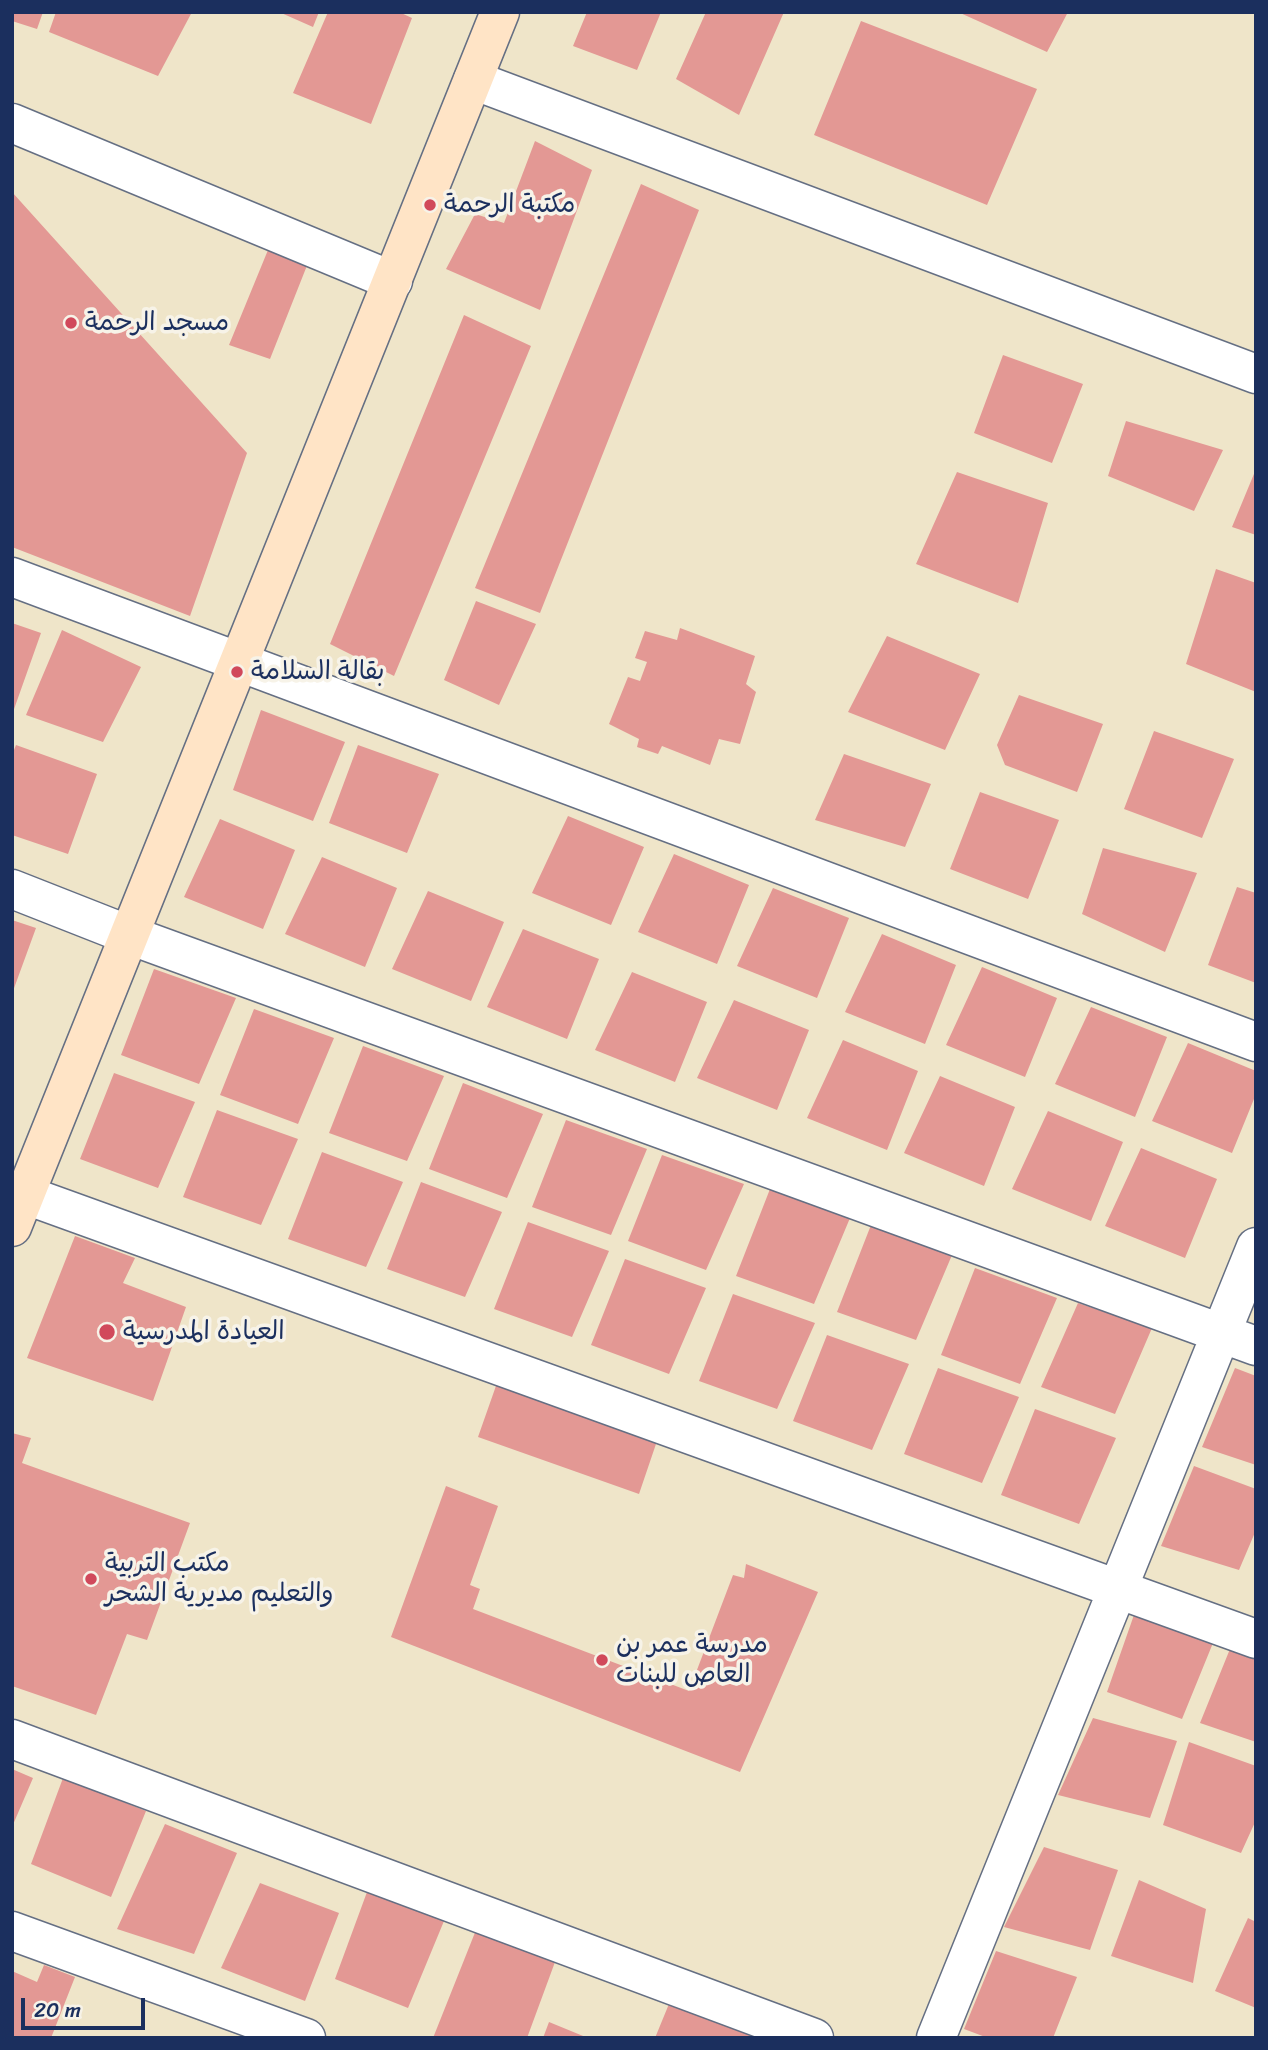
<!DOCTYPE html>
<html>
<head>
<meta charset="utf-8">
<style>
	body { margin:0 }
	#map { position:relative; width:1268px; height:2050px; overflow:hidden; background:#efe5c9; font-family:Sriracha,sans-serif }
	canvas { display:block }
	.frame { position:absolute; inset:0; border:14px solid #1b2f5e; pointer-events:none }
	.scale { position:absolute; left:21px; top:1998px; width:124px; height:32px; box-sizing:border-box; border:4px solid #1b2f5e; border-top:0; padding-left:9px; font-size:21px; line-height:24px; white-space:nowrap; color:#1b2f5e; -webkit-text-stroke:5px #f7f3e8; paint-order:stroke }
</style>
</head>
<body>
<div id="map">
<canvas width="1268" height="2050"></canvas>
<div class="frame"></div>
<div class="scale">20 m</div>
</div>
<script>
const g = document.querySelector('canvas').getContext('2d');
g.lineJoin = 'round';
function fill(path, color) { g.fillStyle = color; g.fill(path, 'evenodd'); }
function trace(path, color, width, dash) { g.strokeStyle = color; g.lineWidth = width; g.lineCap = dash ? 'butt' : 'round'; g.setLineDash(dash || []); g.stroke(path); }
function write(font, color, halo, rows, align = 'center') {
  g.font = font + ' Sriracha,"Playpen Sans Arabic",sans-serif'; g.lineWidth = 7; g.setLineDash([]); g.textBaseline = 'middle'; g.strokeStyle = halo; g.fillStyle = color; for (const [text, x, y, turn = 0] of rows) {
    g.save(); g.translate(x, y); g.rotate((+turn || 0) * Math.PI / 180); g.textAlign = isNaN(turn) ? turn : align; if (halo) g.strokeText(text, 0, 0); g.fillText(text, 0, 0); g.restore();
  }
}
fill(new Path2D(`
	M 12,12 L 43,12 L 37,29 L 12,21 Z
	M 56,12 L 192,12 L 158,76 L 49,32 Z
	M 279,12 L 319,12 L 313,27 Z
	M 328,12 L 399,12 L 412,18 L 371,124 L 293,93 Z
	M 587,12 L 661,12 L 637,70 L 573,46 Z
	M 706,12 L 784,12 L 739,115 L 676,79 Z
	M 958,12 L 1068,12 L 1047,52 Z
	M 861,21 L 1037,89 L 987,205 L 814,135 Z
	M 535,141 L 592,170 L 540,310 L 446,269 L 475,214 L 504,223 Z
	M 641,184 L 699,210 L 540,613 L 475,588 Z
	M 12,192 L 247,453 L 190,616 L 12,547 Z
	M 268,250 L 308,263 L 270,359 L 229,345 Z
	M 464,315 L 531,346 L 394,676 L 330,644 Z
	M 1003,355 L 1083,384 L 1052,463 L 974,433 Z
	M 1126,421 L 1223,450 L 1194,511 L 1108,476 Z
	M 1256,469 L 1256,535 L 1232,527 Z
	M 957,472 L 1048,503 L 1018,603 L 916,564 Z
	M 1216,569 L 1256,583 L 1256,692 L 1186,664 Z
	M 476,601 L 536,624 L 499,705 L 444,680 Z
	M 12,623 L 41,633 L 13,712 L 12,712 Z
	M 680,628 L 755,656 L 746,684 L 756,692 L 740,744 L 719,739 L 710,765 L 662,746 L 658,754 L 637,747 L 639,739 L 609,724 L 628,677 L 640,681 L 647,662 L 635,658 L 645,631 L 677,640 Z
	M 62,630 L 141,667 L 103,742 L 26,715 Z
	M 887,636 L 980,674 L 945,750 L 848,712 Z
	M 1019,695 L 1103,724 L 1077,792 L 1005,765 L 997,745 Z
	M 261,710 L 345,742 L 313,821 L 233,790 Z
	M 1154,731 L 1234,759 L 1202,838 L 1124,809 Z
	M 16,745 L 97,774 L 68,854 L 12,835 L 12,755 Z
	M 358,745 L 439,774 L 407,853 L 329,823 Z
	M 844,754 L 931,784 L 905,847 L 815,820 Z
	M 980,792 L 1059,820 L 1028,899 L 950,869 Z
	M 568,816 L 644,847 L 611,925 L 532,893 Z
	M 220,819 L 295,850 L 263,929 L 184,897 Z
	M 1103,848 L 1197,873 L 1165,952 L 1082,914 Z
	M 674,854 L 749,885 L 717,964 L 638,932 Z
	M 322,857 L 397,888 L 365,967 L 285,934 Z
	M 1237,887 L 1256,893 L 1256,983 L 1208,965 Z
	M 773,888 L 849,918 L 817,998 L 737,966 Z
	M 428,891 L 504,922 L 471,1001 L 392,969 Z
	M 12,920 L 36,928 L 13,991 L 12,991 Z
	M 523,929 L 599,959 L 567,1039 L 487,1007 Z
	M 882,934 L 956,965 L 925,1044 L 845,1012 Z
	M 982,967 L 1057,998 L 1025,1077 L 946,1045 Z
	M 154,969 L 236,998 L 199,1084 L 121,1055 Z
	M 632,972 L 707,1002 L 675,1082 L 595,1050 Z
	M 734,1000 L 809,1030 L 777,1110 L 697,1078 Z
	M 1091,1007 L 1167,1037 L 1135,1117 L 1055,1084 Z
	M 254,1009 L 334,1038 L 298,1124 L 220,1095 Z
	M 843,1040 L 918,1071 L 887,1150 L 807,1118 Z
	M 1188,1043 L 1256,1071 L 1256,1094 L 1232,1153 L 1152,1121 Z
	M 363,1046 L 444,1076 L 407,1161 L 329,1133 Z
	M 114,1073 L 195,1102 L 158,1188 L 80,1159 Z
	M 940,1076 L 1015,1107 L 984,1186 L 904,1153 Z
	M 463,1083 L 543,1114 L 507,1198 L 429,1169 Z
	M 217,1110 L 298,1139 L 261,1225 L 183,1197 Z
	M 1048,1111 L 1123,1142 L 1091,1221 L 1012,1189 Z
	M 566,1120 L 647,1149 L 611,1235 L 532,1207 Z
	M 1141,1148 L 1217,1179 L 1185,1258 L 1105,1226 Z
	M 322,1152 L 403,1182 L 366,1267 L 288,1239 Z
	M 662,1155 L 744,1184 L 706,1270 L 628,1241 Z
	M 421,1182 L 502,1212 L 465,1297 L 387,1269 Z
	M 770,1189 L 850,1218 L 814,1304 L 736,1276 Z
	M 528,1222 L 609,1251 L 572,1337 L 494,1309 Z
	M 871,1225 L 952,1255 L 916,1340 L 837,1312 Z
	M 75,1236 L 135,1258 L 123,1283 L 186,1307 L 153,1401 L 27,1358 Z
	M 625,1259 L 706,1288 L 669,1374 L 591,1345 Z
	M 975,1268 L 1057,1298 L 1020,1384 L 941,1355 Z
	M 733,1294 L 815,1323 L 777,1409 L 699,1381 Z
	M 1078,1303 L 1152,1328 L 1115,1414 L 1041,1387 Z
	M 827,1335 L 909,1364 L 872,1450 L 793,1421 Z
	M 938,1368 L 1019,1397 L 982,1483 L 904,1454 Z
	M 1235,1368 L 1256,1376 L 1256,1465 L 1202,1447 Z
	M 497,1383 L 657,1441 L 639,1494 L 478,1437 Z
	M 1035,1409 L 1116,1438 L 1079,1524 L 1001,1495 Z
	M 12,1433 L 31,1438 L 22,1463 L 190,1523 L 147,1640 L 127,1634 L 96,1715 L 12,1686 Z
	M 1194,1466 L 1256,1489 L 1256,1530 L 1239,1570 L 1161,1546 Z
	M 446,1486 L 498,1506 L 470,1585 L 480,1589 L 473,1609 L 689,1691 L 733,1575 L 744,1578 L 746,1564 L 818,1592 L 740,1772 L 391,1637 Z
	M 1135,1612 L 1215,1638 L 1182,1719 L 1107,1692 Z
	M 1232,1644 L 1256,1652 L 1256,1742 L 1200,1723 Z
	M 1093,1718 L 1177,1741 L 1150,1818 L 1058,1795 Z
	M 1189,1742 L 1256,1766 L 1256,1820 L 1241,1853 L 1163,1825 Z
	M 12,1769 L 33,1778 L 12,1827 Z
	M 63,1778 L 146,1811 L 111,1897 L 31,1864 Z
	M 165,1824 L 237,1853 L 194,1954 L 117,1929 Z
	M 1044,1847 L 1118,1870 L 1090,1950 L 1004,1927 Z
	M 1139,1880 L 1206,1909 L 1193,1983 L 1111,1956 Z
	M 260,1883 L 339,1913 L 305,2001 L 221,1968 Z
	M 367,1892 L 444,1921 L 408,2008 L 335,1979 Z
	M 1248,1918 L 1256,1922 L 1256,2008 L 1215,1991 Z
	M 476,1930 L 555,1962 L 527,2038 L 433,2038 Z
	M 996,1951 L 1077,1977 L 1053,2038 L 988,2038 L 964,2029 Z
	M 44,1965 L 75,1977 L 51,2038 L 12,2038 L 12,1971 L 37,1982 Z
	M 671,1999 L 762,2038 L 655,2038 Z
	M 549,2022 L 588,2038 L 543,2038 Z`), '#e39894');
const street = new Path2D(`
	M 473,80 L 1256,374
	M 12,123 L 393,281
	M 12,577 L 1256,1042
	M 12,889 L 129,935 L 1256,1346
	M 12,1190 L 1256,1639
	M 12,1739 L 814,2038
	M 12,1931 L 306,2038
	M 936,2038 L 1256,1247`);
const secondary = new Path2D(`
	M 12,1227 L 500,12`);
trace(street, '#656f83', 41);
trace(secondary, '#656f83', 41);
trace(street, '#fff', 38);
trace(secondary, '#ffe4c6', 38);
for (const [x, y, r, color] of [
	[430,205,7,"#d1495b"],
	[71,323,7,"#d1495b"],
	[237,672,7,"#d1495b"],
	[107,1332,9,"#d1495b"],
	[91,1579,7,"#d1495b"],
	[602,1660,7,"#d1495b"]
]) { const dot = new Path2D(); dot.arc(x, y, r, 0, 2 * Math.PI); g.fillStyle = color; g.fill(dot); trace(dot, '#f7f3e8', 2.5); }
write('26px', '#1b2f5e', '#f7f3e8', [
	["مكتبة الرحمة",444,205],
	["مسجد الرحمة",85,323],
	["بقالة السلامة",251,672],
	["العيادة المدرسية",123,1332],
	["مكتب التربية",105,1564],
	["والتعليم مديرية الشحر",105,1594],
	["مدرسة عمر بن",616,1645],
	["العاص للبنات",616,1675]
], 'left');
</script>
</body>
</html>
